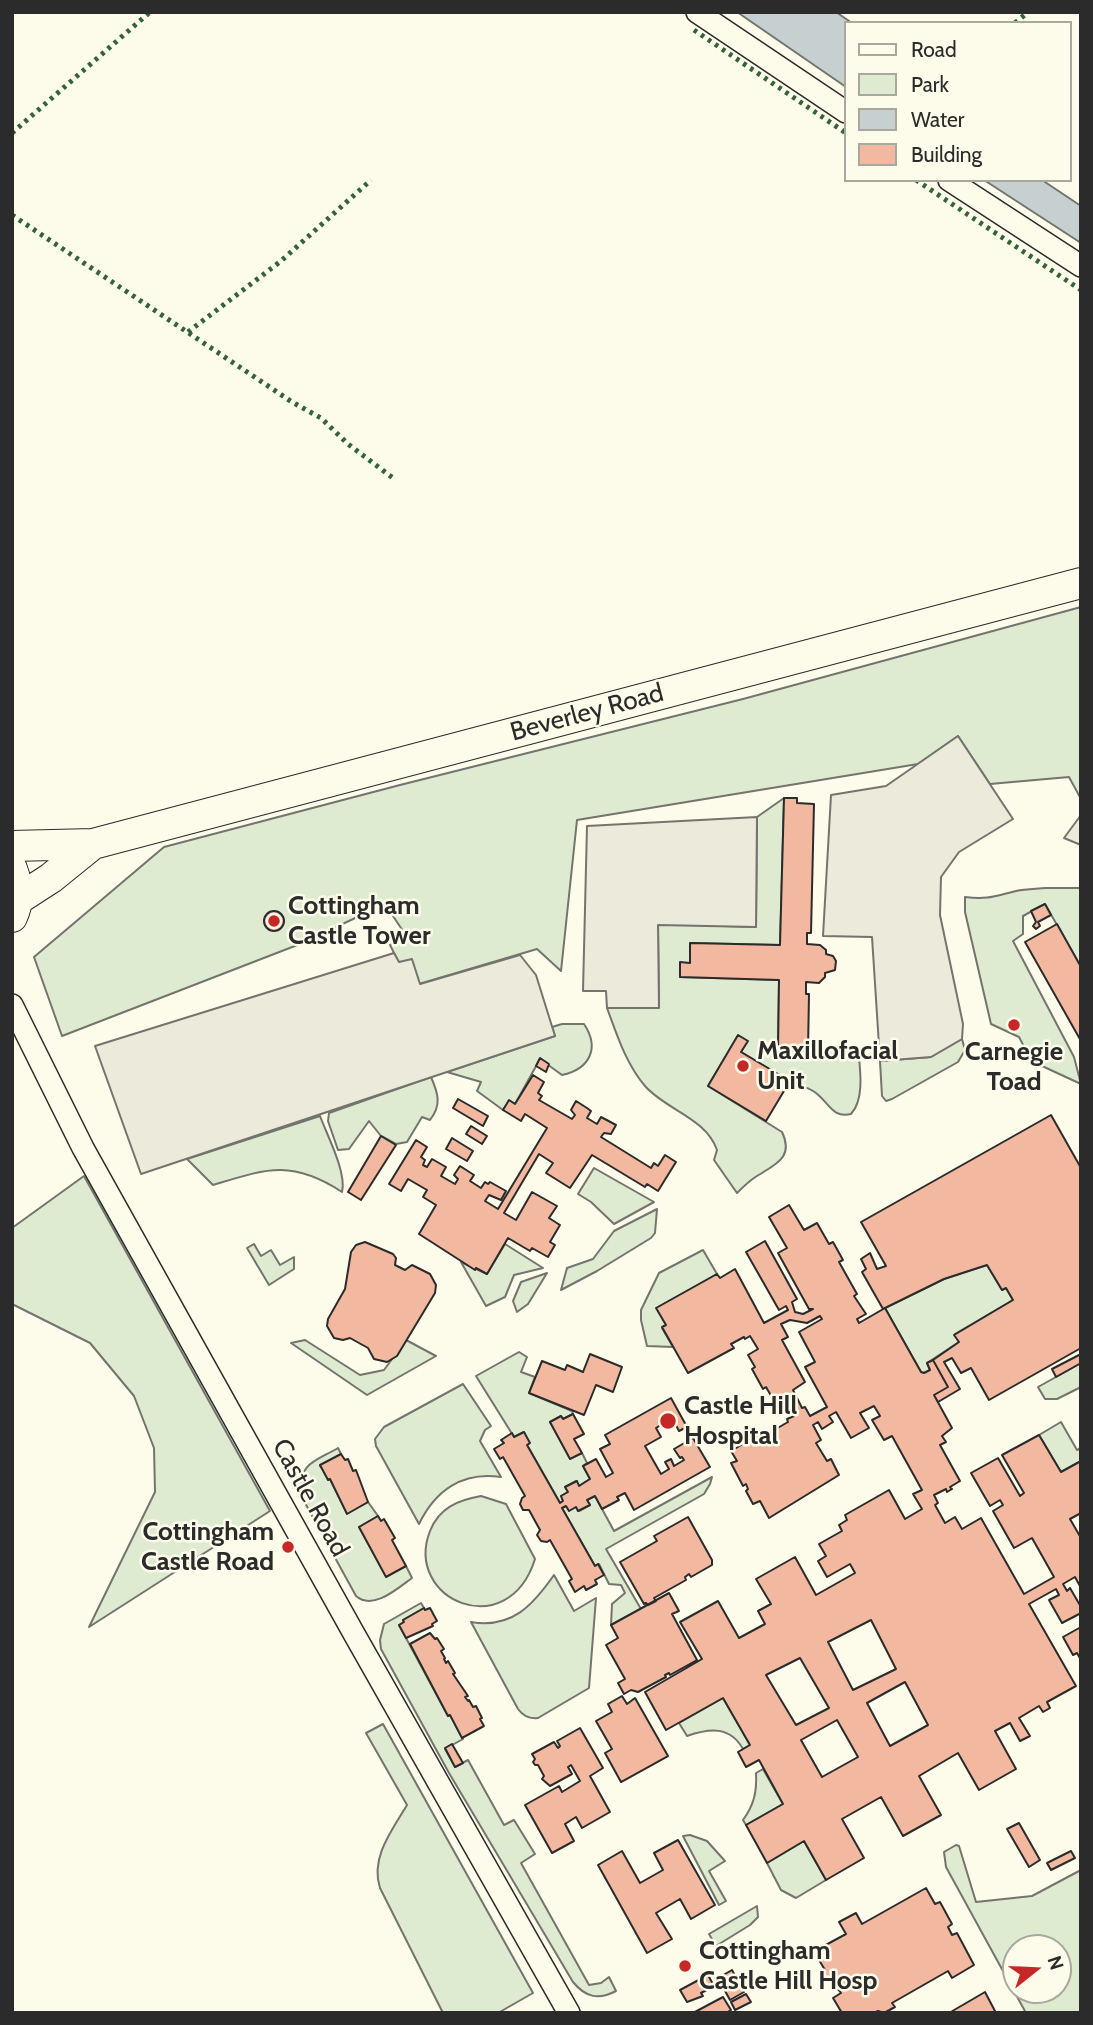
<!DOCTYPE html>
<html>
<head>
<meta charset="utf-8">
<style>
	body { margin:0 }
	#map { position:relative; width:1093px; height:2025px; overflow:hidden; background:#fdfbea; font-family:Cabin,sans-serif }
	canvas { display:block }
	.frame { position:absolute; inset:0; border:14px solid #2b2b2b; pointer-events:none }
	.legend { position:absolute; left:844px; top:21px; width:228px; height:161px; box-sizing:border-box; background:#fdfbea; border:2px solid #a9a89e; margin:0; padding:9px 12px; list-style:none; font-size:21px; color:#2b2b2b }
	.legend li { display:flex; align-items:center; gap:14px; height:35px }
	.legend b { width:35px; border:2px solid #a9a89e }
	.north { position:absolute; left:1002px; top:1934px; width:70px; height:70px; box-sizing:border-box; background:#fdfbea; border:2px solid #a9a89e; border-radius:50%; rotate:72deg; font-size:19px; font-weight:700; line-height:28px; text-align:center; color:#2b2b2b }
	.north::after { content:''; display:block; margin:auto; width:24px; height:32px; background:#c62828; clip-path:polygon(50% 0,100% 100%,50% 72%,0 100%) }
</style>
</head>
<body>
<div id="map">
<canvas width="1093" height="2025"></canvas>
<div class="frame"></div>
<ul class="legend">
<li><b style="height:9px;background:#fdfbea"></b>Road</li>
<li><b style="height:19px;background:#deebd1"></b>Park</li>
<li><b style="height:19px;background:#c7d0d0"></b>Water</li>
<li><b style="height:19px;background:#f2b8a0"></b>Building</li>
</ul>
<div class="north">N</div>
</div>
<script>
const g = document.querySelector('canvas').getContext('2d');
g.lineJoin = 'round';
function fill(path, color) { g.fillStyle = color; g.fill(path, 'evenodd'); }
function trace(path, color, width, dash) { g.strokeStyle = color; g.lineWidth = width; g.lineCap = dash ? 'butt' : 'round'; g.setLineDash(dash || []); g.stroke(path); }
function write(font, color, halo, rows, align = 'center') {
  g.font = font + ' Cabin,sans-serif'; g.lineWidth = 5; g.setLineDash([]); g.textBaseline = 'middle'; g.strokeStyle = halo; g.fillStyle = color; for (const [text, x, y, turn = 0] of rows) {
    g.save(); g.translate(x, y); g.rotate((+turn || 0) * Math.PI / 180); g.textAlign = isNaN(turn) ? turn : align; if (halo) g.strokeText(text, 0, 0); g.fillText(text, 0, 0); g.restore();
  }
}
const green = new Path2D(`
	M 1081,607 L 1081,799 L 1069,777 L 990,784 L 958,736 L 918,764 L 577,820 L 561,971 L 537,949 L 419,984 L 399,963 L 390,945 L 407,937 L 385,904 L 300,944 L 62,1036 L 34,957 L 164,847 L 400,785 L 743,699 Z
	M 784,798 L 780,945 L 691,943 L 690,963 L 680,963 L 680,977 L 779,980 L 778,1050 L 858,1049 C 860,1068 865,1099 851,1114 C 832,1118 830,1104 816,1093 C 808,1087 799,1085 790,1081 C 773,1073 757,1061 741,1052 L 747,1041 L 738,1036 L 708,1086 L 782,1132 C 795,1159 773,1165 754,1178 C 748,1182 742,1188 737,1193 L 714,1160 L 717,1150 C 706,1118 666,1110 645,1086 C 626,1064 617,1035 607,1008 L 659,1007 L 658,924 L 756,927 L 757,817 Z
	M 1046,888 L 1081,888 L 1081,967 L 1045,904 L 1023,916 L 1023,934 L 1013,941 L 1074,1057 L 1081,1084 L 1042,1066 L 1029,1056 L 1019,1037 L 991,1024 L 965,912 L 965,897 C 988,900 995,896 1016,891 C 1026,889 1036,889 1046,888 Z
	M 562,1024 L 584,1024 C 600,1048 590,1069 562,1075 L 540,1059 L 515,1104 L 509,1101 L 503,1110 L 477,1091 L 481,1082 L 447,1072 L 555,1036 L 552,1027 Z
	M 962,1039 L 965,1050 L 958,1062 L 892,1099 L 886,1101 L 882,1096 L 880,1061 L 931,1057 Z
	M 431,1077 C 438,1093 442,1105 430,1120 L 422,1117 L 407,1142 L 396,1144 L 381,1136 L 369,1121 L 349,1149 L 338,1150 L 328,1121 L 329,1113 Z
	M 320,1116 C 327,1135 347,1173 342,1192 C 291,1159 266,1169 213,1185 L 187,1159 Z
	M 594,1168 L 654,1202 L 614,1224 L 591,1202 L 578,1194 Z
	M 84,1176 L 270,1511 L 89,1627 L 155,1492 L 154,1448 L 134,1396 L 90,1343 L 12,1304 L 12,1228 Z
	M 657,1209 L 655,1233 L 651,1238 L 597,1271 L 561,1290 L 567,1268 L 593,1259 L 614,1231 Z
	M 254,1244 L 261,1256 L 271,1250 L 280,1265 L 294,1257 L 294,1269 L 269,1285 L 247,1248 Z
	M 505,1244 L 543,1268 L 514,1275 L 505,1297 L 486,1306 L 461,1262 L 487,1274 Z
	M 703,1250 L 717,1274 L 657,1308 L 666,1325 L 662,1328 L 673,1347 L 647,1346 L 641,1320 L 641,1310 L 659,1273 Z
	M 987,1265 L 1002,1290 L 1006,1288 L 1013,1300 L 955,1334 L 959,1342 L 927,1363 L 930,1370 L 924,1373 L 921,1372 L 885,1308 L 944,1279 Z
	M 547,1273 L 528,1304 L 517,1312 L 513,1301 L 521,1282 Z
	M 305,1340 L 360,1375 L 384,1370 L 406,1340 L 436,1356 L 367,1395 L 291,1343 Z
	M 519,1352 L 527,1357 L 521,1372 L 535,1377 L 529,1393 L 572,1411 L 573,1414 L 563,1419 L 561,1416 L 550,1422 L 570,1458 L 582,1453 L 587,1463 L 583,1466 L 590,1479 L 579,1486 L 576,1481 L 565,1487 L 568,1492 L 561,1496 L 563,1501 L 560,1503 L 527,1445 L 524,1432 L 514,1437 L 476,1376 Z
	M 1081,1363 L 1081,1387 L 1057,1399 L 1045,1399 L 1038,1387 Z
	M 463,1384 L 491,1426 L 485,1430 L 480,1441 L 501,1477 C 462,1471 435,1491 419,1524 L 376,1446 L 375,1439 L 384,1427 Z
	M 1061,1422 L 1077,1450 L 1081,1448 L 1081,1461 L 1061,1472 L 1039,1435 Z
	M 338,1448 L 341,1454 L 320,1466 L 330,1479 L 347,1513 L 368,1502 L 378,1516 L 359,1527 L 386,1576 L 406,1566 L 412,1578 C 398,1588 373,1611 356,1596 L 299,1492 C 301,1462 314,1462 338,1448 Z
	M 712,1477 L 710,1484 L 704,1494 L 606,1549 L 641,1609 L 611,1625 L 612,1604 L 625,1593 L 621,1585 L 609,1584 L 599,1564 L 595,1566 L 562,1508 L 566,1506 L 576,1507 L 579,1511 L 590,1505 L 587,1500 L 595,1496 L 614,1531 Z
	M 481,1496 L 506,1504 L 535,1559 C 508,1645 403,1600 430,1531 C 439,1508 458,1500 481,1496 Z
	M 554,1575 L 574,1611 L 596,1598 L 589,1688 L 538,1718 C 529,1719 523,1716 518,1709 L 471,1622 C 512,1629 533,1605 554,1575 Z
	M 421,1603 L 424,1608 L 403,1620 L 404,1622 L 399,1625 L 448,1716 L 450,1715 L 463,1739 L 445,1749 L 455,1767 L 468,1760 L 504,1825 L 514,1820 L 535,1854 L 521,1863 L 589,1985 L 601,1983 L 609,1977 L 616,1991 C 599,2000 586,1998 573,1982 L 449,1773 L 381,1649 L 380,1640 L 384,1624 Z
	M 723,1698 L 750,1745 L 743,1749 C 730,1726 710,1728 687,1736 L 679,1723 Z
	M 383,1724 L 533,1993 L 498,2013 L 443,2013 L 380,1888 C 370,1858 392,1830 407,1805 L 366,1733 Z
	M 763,1769 L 783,1804 L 746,1825 L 743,1820 C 754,1805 757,1792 756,1773 Z
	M 690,1835 L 707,1841 L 725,1861 L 709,1871 L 726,1901 L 719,1905 L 683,1836 Z
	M 804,1841 L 826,1880 L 796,1898 L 781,1890 L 767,1863 Z
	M 956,1845 L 959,1846 L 976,1902 L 1032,1896 L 1081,1870 L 1081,2013 L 1026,2013 L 946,1867 L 944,1852 ZM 1016,1948 L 1058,1948 L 1058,1990 L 1016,1990 Z
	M 757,1906 L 758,1917 L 750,1925 L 716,1946 L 709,1934 Z`);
fill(green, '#deebd1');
trace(green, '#74746e', 2);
const parking = new Path2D(`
	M 958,736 L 1013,819 L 959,852 L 941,877 L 940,915 L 963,1024 L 962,1039 L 931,1057 L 880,1061 L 872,937 L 823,936 L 831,795 L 886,786 Z
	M 1081,815 L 1081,845 L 1064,838 Z
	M 757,817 L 756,927 L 658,925 L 659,1008 L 607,1008 L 606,991 L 583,991 L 587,826 Z
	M 394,953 L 399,962 L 412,959 L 420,984 L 520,955 L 536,975 L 555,1036 L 141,1174 L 95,1046 Z`);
fill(parking, '#eceadb');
trace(parking, '#74746e', 2);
const water = new Path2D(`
	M 737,12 L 836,12 L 852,23 L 846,23 L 846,87 Z
	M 984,180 L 1042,180 L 1081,206 L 1081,243 Z`);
fill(water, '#c7d0d0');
trace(water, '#74746e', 2);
const building = new Path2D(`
	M 784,798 L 797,798 L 797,803 L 814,804 L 811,933 L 807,933 L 807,944 L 820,945 L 826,950 L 826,954 L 833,956 L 836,961 L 835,970 L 825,973 L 825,977 L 819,983 L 806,982 L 806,994 L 809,994 L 808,1051 L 778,1050 L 779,980 L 680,977 L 680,962 L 690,963 L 690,943 L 780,945 Z
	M 1045,904 L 1051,915 L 1038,922 L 1040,926 L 1036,929 L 1033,926 L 1036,922 L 1031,911 Z
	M264 921a10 10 0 1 1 20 0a10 10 0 1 1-20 0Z
	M 1057,924 L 1081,967 L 1081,1041 L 1025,942 Z
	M 738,1035 L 748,1041 L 741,1052 L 790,1081 L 766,1121 L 708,1086 Z
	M 540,1058 L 549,1064 L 546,1072 L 536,1066 Z
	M 533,1075 L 544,1082 L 538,1093 L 542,1096 L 539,1100 L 572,1119 L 575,1115 L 571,1110 L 576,1101 L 587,1108 L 591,1111 L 587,1118 L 597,1124 L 601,1117 L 616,1125 L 611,1134 L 604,1133 L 601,1137 L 651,1168 L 654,1163 L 658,1166 L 665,1155 L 676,1162 L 658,1191 L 647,1184 L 645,1187 L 592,1155 L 570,1188 L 546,1173 L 553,1163 L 539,1154 L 504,1213 L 516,1220 L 532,1192 L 557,1206 L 549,1218 L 560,1225 L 550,1242 L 555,1245 L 548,1257 L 532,1248 L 530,1251 L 508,1238 L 487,1274 L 476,1268 L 475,1270 L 419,1234 L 436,1205 L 423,1197 L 427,1190 L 408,1179 L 401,1191 L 389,1184 L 416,1140 L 427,1147 L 421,1157 L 425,1160 L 423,1165 L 427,1167 L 432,1159 L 446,1167 L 441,1176 L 455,1184 L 458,1179 L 454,1175 L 460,1166 L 474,1175 L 470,1181 L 481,1188 L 485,1182 L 488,1184 L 490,1182 L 506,1191 L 501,1200 L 489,1195 L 485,1201 L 498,1209 L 547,1128 L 525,1114 L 521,1121 L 503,1110 L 509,1100 L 515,1104 Z
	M 458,1099 L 488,1116 L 483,1126 L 453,1108 Z
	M 1051,1115 L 1081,1168 L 1081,1348 L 989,1400 L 971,1368 L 961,1373 L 952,1358 L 944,1362 L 960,1389 L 938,1402 L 934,1395 L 948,1387 L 933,1360 L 959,1342 L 954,1335 L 1013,1300 L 1006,1288 L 1002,1290 L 987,1265 L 944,1279 L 883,1309 L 862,1272 L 866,1269 L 861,1259 L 870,1253 L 877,1269 L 886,1266 L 861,1222 Z
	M 471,1126 L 487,1136 L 482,1144 L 466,1134 Z
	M 381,1136 L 396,1145 L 361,1200 L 348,1192 Z
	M 452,1138 L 473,1151 L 467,1161 L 446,1149 Z
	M 789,1205 L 804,1230 L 817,1223 L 829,1244 L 833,1242 L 843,1260 L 839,1262 L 857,1294 L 854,1296 L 866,1314 L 857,1319 L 859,1323 L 885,1308 L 921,1372 L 924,1373 L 930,1370 L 927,1363 L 933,1360 L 948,1387 L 934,1395 L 952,1428 L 942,1436 L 946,1442 L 940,1445 L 960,1481 L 950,1487 L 952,1489 L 947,1492 L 946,1489 L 934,1495 L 938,1503 L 935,1505 L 945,1523 L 955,1517 L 962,1529 L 981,1518 L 1024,1594 L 1054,1577 L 1032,1538 L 1014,1548 L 993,1511 L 1003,1505 L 1000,1500 L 990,1506 L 971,1473 L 998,1458 L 1020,1496 L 1024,1493 L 1002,1455 L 1039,1435 L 1061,1472 L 1081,1461 L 1081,1513 L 1070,1519 L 1081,1538 L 1081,1588 L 1075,1577 L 1063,1584 L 1067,1591 L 1070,1588 L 1081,1607 L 1081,1613 L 1062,1623 L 1049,1600 L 1059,1595 L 1056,1589 L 1029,1604 L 1076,1686 L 1047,1702 L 1050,1708 L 1043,1712 L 1039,1706 L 1019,1718 L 1030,1736 L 1020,1741 L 1010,1723 L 995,1731 L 1016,1769 L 979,1790 L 958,1753 L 919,1776 L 941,1815 L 903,1836 L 881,1797 L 842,1819 L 864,1858 L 826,1880 L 804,1841 L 767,1863 L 746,1825 L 783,1804 L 759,1760 L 746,1767 L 738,1752 L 750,1745 L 723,1698 L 666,1730 L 645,1692 L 702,1659 L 680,1622 L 718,1601 L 739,1638 L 765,1624 L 758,1611 L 771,1604 L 756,1579 L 795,1557 L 816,1595 L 855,1573 L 850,1564 L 827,1577 L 818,1561 L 826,1556 L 819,1544 L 842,1531 L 839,1525 L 847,1520 L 845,1515 L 889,1490 L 905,1519 L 922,1509 L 913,1494 L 922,1490 L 892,1436 L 884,1440 L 872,1420 L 880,1416 L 874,1406 L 860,1413 L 869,1428 L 851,1438 L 836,1412 L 829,1416 L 833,1422 L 822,1429 L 818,1422 L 813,1425 L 821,1440 L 816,1443 L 827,1461 L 831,1459 L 839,1475 L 769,1518 L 760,1501 L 753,1504 L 746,1491 L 748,1489 L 746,1484 L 743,1486 L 731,1463 L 737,1461 L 731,1451 L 760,1434 L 762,1437 L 788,1422 L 787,1419 L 794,1416 L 786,1401 L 777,1406 L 766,1387 L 763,1389 L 752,1369 L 755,1367 L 748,1355 L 758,1349 L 750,1336 L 745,1339 L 744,1337 L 731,1344 L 734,1348 L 688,1373 L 662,1327 L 666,1325 L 656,1308 L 717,1274 L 720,1278 L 735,1269 L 764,1323 L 788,1310 L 786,1306 L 779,1310 L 746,1252 L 765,1241 L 797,1299 L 792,1302 L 795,1312 L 803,1314 L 813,1309 L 809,1309 L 778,1253 L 787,1248 L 769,1217 ZM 820,1316 L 822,1319 L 799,1332 L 815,1362 L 805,1367 L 827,1407 L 810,1416 L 805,1407 L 802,1408 L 793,1390 L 805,1382 L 782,1340 L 788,1337 L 781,1324 L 790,1320 L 807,1323 ZM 871,1620 L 896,1669 L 853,1690 L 828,1642 ZM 800,1658 L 829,1708 L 796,1725 L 766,1675 ZM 905,1682 L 928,1725 L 890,1746 L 867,1703 ZM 837,1720 L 858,1757 L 822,1777 L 801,1740 Z
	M 365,1242 L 393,1254 L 396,1258 L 395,1265 L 405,1270 L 412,1265 L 430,1274 L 436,1285 L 435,1293 L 397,1356 L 387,1362 L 374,1359 L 368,1348 L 350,1338 L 343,1340 L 334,1338 L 327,1326 L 328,1319 L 345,1289 L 351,1252 L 356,1245 Z
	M 590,1354 L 622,1367 L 613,1392 L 596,1385 L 584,1415 L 529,1393 L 542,1361 L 565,1370 L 567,1365 L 583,1372 Z
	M 1081,1354 L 1081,1363 L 1056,1377 L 1052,1369 Z
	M 671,1398 L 687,1427 L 679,1431 L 672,1418 L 656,1428 L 661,1437 L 645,1446 L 661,1474 L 669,1469 L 665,1462 L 671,1459 L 674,1466 L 684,1460 L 682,1457 L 680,1458 L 674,1449 L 693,1438 L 710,1467 L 634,1510 L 625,1493 L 617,1497 L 619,1500 L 602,1509 L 595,1496 L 587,1500 L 590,1505 L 578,1511 L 576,1507 L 569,1511 L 566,1506 L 562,1508 L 595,1566 L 598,1564 L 604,1575 L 595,1580 L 597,1584 L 586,1590 L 584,1586 L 575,1592 L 569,1581 L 572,1579 L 550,1540 L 547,1542 L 541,1541 L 537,1535 L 540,1530 L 529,1510 L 523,1510 L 520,1504 L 522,1498 L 525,1496 L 503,1457 L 500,1459 L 494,1449 L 504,1443 L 501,1440 L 512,1433 L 514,1437 L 524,1432 L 530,1443 L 527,1445 L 560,1503 L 563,1501 L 561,1496 L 568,1492 L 565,1487 L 577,1481 L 579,1486 L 590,1479 L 583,1466 L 596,1459 L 606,1477 L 613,1473 L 600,1449 L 610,1444 L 605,1435 Z
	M 573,1414 L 584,1434 L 574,1439 L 582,1453 L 570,1459 L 550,1422 L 561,1416 L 563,1419 Z
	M 341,1454 L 345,1460 L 348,1459 L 353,1471 L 356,1470 L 368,1502 L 347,1514 L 330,1479 L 328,1480 L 320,1465 Z
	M 378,1516 L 381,1521 L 384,1519 L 395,1538 L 392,1540 L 406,1566 L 386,1577 L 359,1527 Z
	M 688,1517 L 712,1560 L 712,1565 L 691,1577 L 689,1574 L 685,1577 L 686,1580 L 654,1598 L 656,1601 L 648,1605 L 646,1603 L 644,1604 L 620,1562 L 657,1541 L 654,1536 Z
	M 669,1593 L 679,1611 L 672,1614 L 697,1660 L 670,1675 L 669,1673 L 665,1675 L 666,1677 L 638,1692 L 631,1690 L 624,1694 L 618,1683 L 625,1679 L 606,1645 L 618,1638 L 611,1625 Z
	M 424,1608 L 425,1610 L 430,1608 L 437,1621 L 432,1624 L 433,1626 L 406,1638 L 399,1625 L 404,1622 L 403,1620 Z
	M 1081,1627 L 1081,1660 L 1077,1653 L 1073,1655 L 1063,1637 Z
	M 430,1633 L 435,1639 L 437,1638 L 444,1649 L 441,1651 L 445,1658 L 444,1659 L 446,1663 L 448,1661 L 455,1673 L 453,1674 L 468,1696 L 465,1697 L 468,1701 L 469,1700 L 473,1707 L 476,1706 L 482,1718 L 480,1719 L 484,1726 L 462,1738 L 450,1715 L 448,1716 L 410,1644 Z
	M 622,1696 L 627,1704 L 635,1698 L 668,1756 L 621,1782 L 605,1753 L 612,1749 L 596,1721 L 612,1712 L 608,1704 Z
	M 580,1728 L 603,1768 L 590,1776 L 610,1812 L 582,1828 L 576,1817 L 565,1824 L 574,1841 L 552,1853 L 525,1805 L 559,1786 L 562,1792 L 580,1781 L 571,1765 L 568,1767 L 572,1774 L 550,1786 L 542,1779 L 544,1776 L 538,1765 L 535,1765 L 533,1762 L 535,1759 L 532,1754 L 554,1742 L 558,1748 L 560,1746 L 557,1741 Z
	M 452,1744 L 463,1763 L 455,1767 L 445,1748 Z
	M 1019,1823 L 1040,1860 L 1029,1867 L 1007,1829 Z
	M 678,1840 L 715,1905 L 691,1919 L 680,1899 L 656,1913 L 672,1939 L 647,1953 L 598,1865 L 622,1851 L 640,1883 L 663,1870 L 654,1853 Z
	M 1071,1851 L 1075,1858 L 1051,1870 L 1047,1863 Z
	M 926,1888 L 935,1904 L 940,1902 L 952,1924 L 948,1927 L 952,1935 L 957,1933 L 974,1965 L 952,1978 L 948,1971 L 892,2003 L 895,2007 L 884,2013 L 878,2011 L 874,2013 L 842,2013 L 833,1998 L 841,1993 L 838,1989 L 836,1990 L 830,1980 L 827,1982 L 821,1972 L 825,1970 L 819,1960 L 822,1947 L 846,1934 L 839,1922 L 856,1913 L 862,1924 Z
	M 732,1970 L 744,1992 L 730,2000 L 718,1978 Z
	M 708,1975 L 714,1986 L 701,1993 L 703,1996 L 687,2002 L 680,1990 Z
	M 985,1992 L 996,2013 L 949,2013 Z
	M 746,1994 L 751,2002 L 735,2010 L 731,2002 Z
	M 723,1997 L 731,2010 L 726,2013 L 693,2013 Z`);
fill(building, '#f2b8a0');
trace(building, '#2b2b2b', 2);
const minor = new Path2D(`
	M 697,12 L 846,112
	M 949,180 L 1081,266
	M 12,1005 L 83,1148 L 353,1632 L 569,2013`);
const highway = new Path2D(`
	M 12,846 L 93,844 L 1081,583
	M 12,869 C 18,885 20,900 12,917
	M 17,900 L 51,878 L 93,844`);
trace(minor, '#2b2b2b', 24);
trace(highway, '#2b2b2b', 32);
trace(minor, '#fdfbea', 21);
trace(highway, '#fdfbea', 30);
trace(new Path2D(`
	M 1015,23 L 1028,12
	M 694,30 L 846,133
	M 12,133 L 150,12
	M 916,180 L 1081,290
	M 12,215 L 292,402 L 321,418 L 348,444 L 393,478
	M 188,332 L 281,261 L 371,180`), '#34623c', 5, [3.5, 5]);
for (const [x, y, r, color] of [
	[274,921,7,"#c62828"],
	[1014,1025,7,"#c62828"],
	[743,1066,7,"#c62828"],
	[668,1421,9,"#c62828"],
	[288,1547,7,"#c62828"],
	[685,1966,7,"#c62828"]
]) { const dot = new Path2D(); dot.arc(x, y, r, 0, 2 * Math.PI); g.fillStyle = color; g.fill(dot); trace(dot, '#fdfbea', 2.5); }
write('26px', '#2b2b2b', '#fdfbea', [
	["Beverley Road",587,713,-15],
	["Castle Road",310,1498,61]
]);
write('bold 26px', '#2b2b2b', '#fdfbea', [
	["Cottingham",288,906],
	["Castle Tower",288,936],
	["Maxillofacial",757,1051],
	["Unit",757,1081],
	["Carnegie",1014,1052,"center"],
	["Toad",1014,1082,"center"],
	["Castle Hill",684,1406],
	["Hospital",684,1436],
	["Cottingham",274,1532,"right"],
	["Castle Road",274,1562,"right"],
	["Cottingham",699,1951],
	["Castle Hill Hosp",699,1981]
], 'left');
</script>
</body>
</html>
